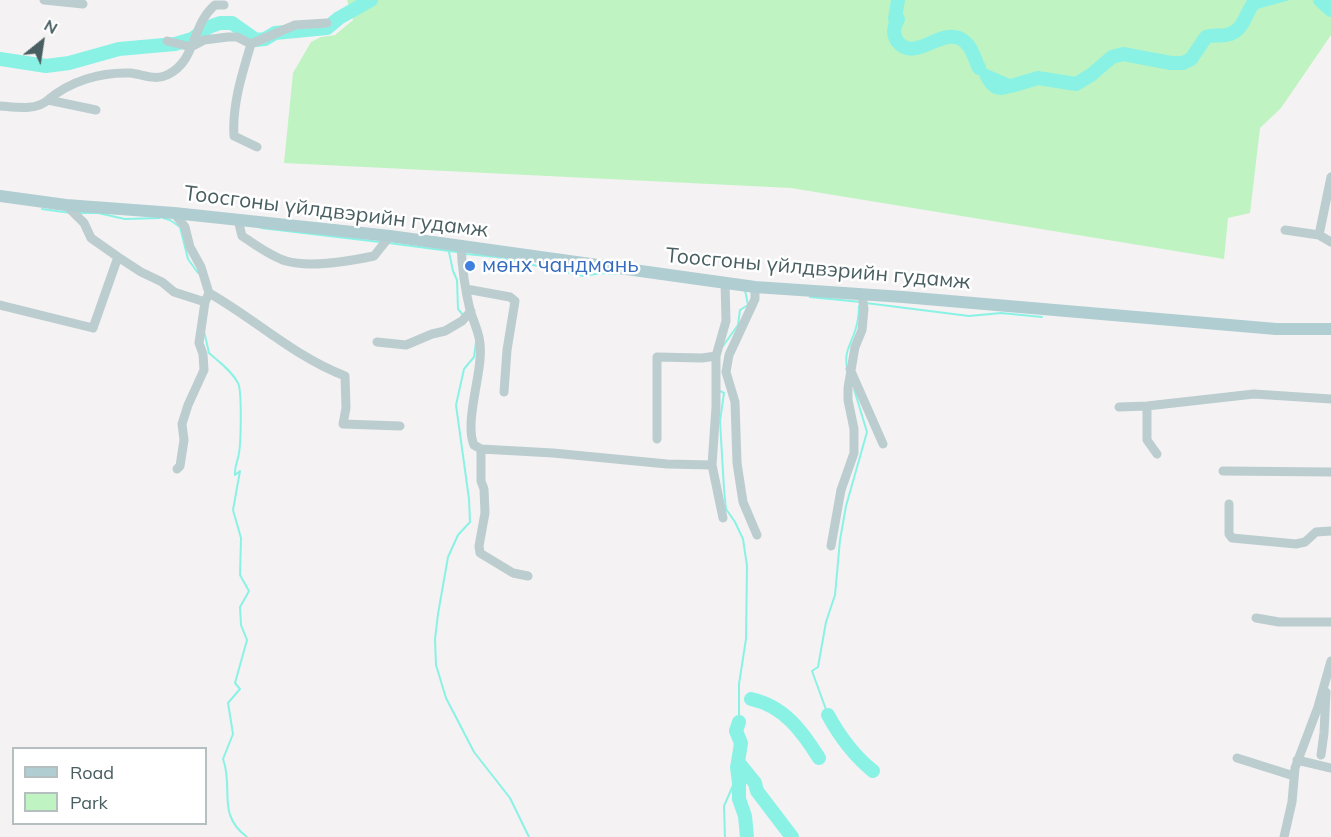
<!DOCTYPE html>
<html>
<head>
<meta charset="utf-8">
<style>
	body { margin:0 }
	#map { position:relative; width:1331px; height:837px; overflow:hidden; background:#f4f2f3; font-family:Mulish,sans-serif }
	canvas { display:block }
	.legend { position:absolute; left:12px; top:747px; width:195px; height:78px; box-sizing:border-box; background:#fff; border:2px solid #b6bfc0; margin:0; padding:8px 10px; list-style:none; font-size:18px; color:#485e61 }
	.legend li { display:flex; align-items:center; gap:12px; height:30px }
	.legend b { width:30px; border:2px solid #b6bfc0 }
	.north { position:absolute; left:12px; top:12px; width:60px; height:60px; -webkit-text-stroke:4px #fff; paint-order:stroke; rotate:30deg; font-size:16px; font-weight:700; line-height:24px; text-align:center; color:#485e61 }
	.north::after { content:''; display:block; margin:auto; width:21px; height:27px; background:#485e61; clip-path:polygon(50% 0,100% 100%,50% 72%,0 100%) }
</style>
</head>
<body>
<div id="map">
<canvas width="1331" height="837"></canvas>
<ul class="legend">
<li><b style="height:8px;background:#b0cdd2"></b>Road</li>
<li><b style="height:16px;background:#bff3c2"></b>Park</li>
</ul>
<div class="north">N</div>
</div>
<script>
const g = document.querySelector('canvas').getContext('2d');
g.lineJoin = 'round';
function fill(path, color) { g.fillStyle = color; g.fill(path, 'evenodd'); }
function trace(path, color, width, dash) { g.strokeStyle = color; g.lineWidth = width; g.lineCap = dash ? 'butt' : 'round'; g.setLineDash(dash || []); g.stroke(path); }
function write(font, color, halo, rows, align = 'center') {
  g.font = font + ' Mulish,sans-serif'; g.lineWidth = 5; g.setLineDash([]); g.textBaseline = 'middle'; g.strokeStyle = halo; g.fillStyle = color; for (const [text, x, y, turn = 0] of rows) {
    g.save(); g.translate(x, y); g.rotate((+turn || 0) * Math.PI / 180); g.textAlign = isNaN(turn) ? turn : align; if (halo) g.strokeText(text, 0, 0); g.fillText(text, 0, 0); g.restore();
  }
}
fill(new Path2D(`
	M 347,0 L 1331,0 L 1331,35 L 1281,108 L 1260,128 L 1250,213 L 1228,218 L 1224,259 L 791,188 L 284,163 L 293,73 L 311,42 L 321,37 L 335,35 L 353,20 Z`), '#bff3c2');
fill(new Path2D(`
	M 1249,0 L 1290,0 L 1250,11 L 1238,32 L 1237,30 L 1241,24 Z
	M 973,50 L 979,64 L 985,68 L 1017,82 L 1028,79 L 1028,81 C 1022,85 1015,92 1007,94 C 982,101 977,67 971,51 Z`), '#8af2e5');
trace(new Path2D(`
	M 42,209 L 71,213
	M 79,213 L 98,213 L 125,219 L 160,218
	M 163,218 L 170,220 L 180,227 L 188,259 L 198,273
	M 261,228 L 380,242
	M 389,243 L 457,252
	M 449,252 L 453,271 L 457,280 L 458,309 L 463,315
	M 466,254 L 497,257 L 583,276 L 602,273 L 617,274
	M 810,297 L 861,302
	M 866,303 L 969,316 L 1001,313 L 1042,317
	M 204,331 L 209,353 C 219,362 231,370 238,383 C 242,390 241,442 239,453 C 238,461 234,467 235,475 L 240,471 L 233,510 L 241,538 L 240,575 L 249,591 L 240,607 L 241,625 L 247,640 L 235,683 L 240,689 L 228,703 L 233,734 L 223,759 C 234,788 216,814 247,837
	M 476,342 L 474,357 L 464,369 L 456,405 L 469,499 L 470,522 L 458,535 L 448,557 L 438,614 L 435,639 L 436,665 L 446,698 L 474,752 L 510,798 L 529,837
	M 723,346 L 738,325 L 740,310 L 748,305 L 745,290
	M 847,367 C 844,354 850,345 854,334 C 857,326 859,315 859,306
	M 720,391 L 724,393 L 720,421 L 724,489 L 726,509 L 735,522 L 743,539 L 747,566 L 746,639 L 739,684 L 739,722
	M 828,715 L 812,671 L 818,667 L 826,622 L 835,595 L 840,540 L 846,506 L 867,432 L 854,389
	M 725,837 L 724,806 L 738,774`), '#8af2e5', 2);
trace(new Path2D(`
	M 898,0 L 895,19 L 898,19 C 894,27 892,33 897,41 C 914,63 938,30 959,38 C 972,44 973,56 979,68
	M 1320,0 L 1331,10
	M 0,59 L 46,66 L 69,63 L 119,49 L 175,44 L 192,39 L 209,27 L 220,23 L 232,23 L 256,40 L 265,39 L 275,33 L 327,28 L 339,18 L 371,0
	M 1011,86 L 1038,78 L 1076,84 L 1091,75 L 1112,57 L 1123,54 L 1171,63 L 1183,63 L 1191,59 L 1206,37 C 1214,34 1222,37 1230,34 C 1245,29 1246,10 1256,0
	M 751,699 C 784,706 802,731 819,758
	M 828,715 C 840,737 853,755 873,771
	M 739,722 L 736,731 L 741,743 L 738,762 L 755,783 L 757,791 L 792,837
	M 738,762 L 737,767 L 739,783 L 739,799 L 745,816 L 747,837`), '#8af2e5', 14);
trace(new Path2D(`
	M 44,0 L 83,4
	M 167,41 L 191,47 L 204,40 L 228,37 L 237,37 L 251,44 L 295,25 L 327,23
	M 251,44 C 242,74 232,105 234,136 L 257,147
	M 48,100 C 70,81 101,72 130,73 C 142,74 155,81 167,75 C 197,61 191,25 215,5 L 224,5
	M 0,106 C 15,107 36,111 48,100 L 96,110
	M 174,213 L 185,227 L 190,247 L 201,267 L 209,293 L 205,302 L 199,343 L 203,354 L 204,370 L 188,405 L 182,424 L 184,440 L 180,466 L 177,469
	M 238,220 L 242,236 C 256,245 270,256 286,261 C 310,268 350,261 374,256 L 390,236
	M 1285,230 L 1319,235 L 1331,242
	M 1319,235 L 1331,177
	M 461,246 C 462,267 465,289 470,310 C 476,329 482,337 480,359 C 479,380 465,426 474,445 L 481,449 L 553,453 L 667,464 L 712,465 L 723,518
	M 118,257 L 141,272 L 162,282 L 174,292 L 205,302
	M 755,287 L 755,299 L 729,355 L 726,372 L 735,402 L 737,463 L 743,502 L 757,535
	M 466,289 L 510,297 L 515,301 L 507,350 L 504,392
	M 209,293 C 255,319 295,357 345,376 L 346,408 L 343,424 L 400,426
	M 0,305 L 93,328 L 118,257 L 91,238 L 84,223 L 66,205
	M 377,342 L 406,345 L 432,334 L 445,331 L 462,321 L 471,311
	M 850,369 L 883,444
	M 1147,406 L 1147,440 L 1157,454
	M 1119,407 L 1147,406 L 1254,394 L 1331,399
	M 657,439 L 657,357 L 702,358 L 716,356
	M 481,449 L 481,481 L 484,489 L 485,513 L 479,546 L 480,553 L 513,573 L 528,576
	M 712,465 L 716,407 L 716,356 L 726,321 L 725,282
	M 1223,471 L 1331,472
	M 1229,504 L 1229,534 L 1232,538 L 1296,544 L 1305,542 L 1316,532 L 1331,531
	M 831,546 L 841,490 L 854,453 L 854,429 L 848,400 L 848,388 L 855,347 L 862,330 L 864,309 L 862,294
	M 1256,618 L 1279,622 L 1331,622
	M 1321,755 L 1324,733 L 1326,692
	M 1237,758 L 1294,776
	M 1297,760 L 1331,768
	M 1284,837 L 1292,802 L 1295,768 L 1318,707 L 1331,661`), '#bccdcf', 9);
trace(new Path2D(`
	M 0,196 L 66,205 L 174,213 L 390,236 L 755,287 L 903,297 L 1276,329 L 1331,329`), '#b0cdd2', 12);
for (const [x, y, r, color] of [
	[470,266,6,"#3f7fe0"]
]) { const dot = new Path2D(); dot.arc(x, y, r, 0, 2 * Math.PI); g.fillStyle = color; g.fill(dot); trace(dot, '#fff', 2); }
write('21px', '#485e61', '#fff', [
	["Тоосгоны үйлдвэрийн гудамж",336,212,7],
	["Тоосгоны үйлдвэрийн гудамж",818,269,5]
]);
write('21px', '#366cbe', '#fff', [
	["мөнх чандмань",482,266]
], 'left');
</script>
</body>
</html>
